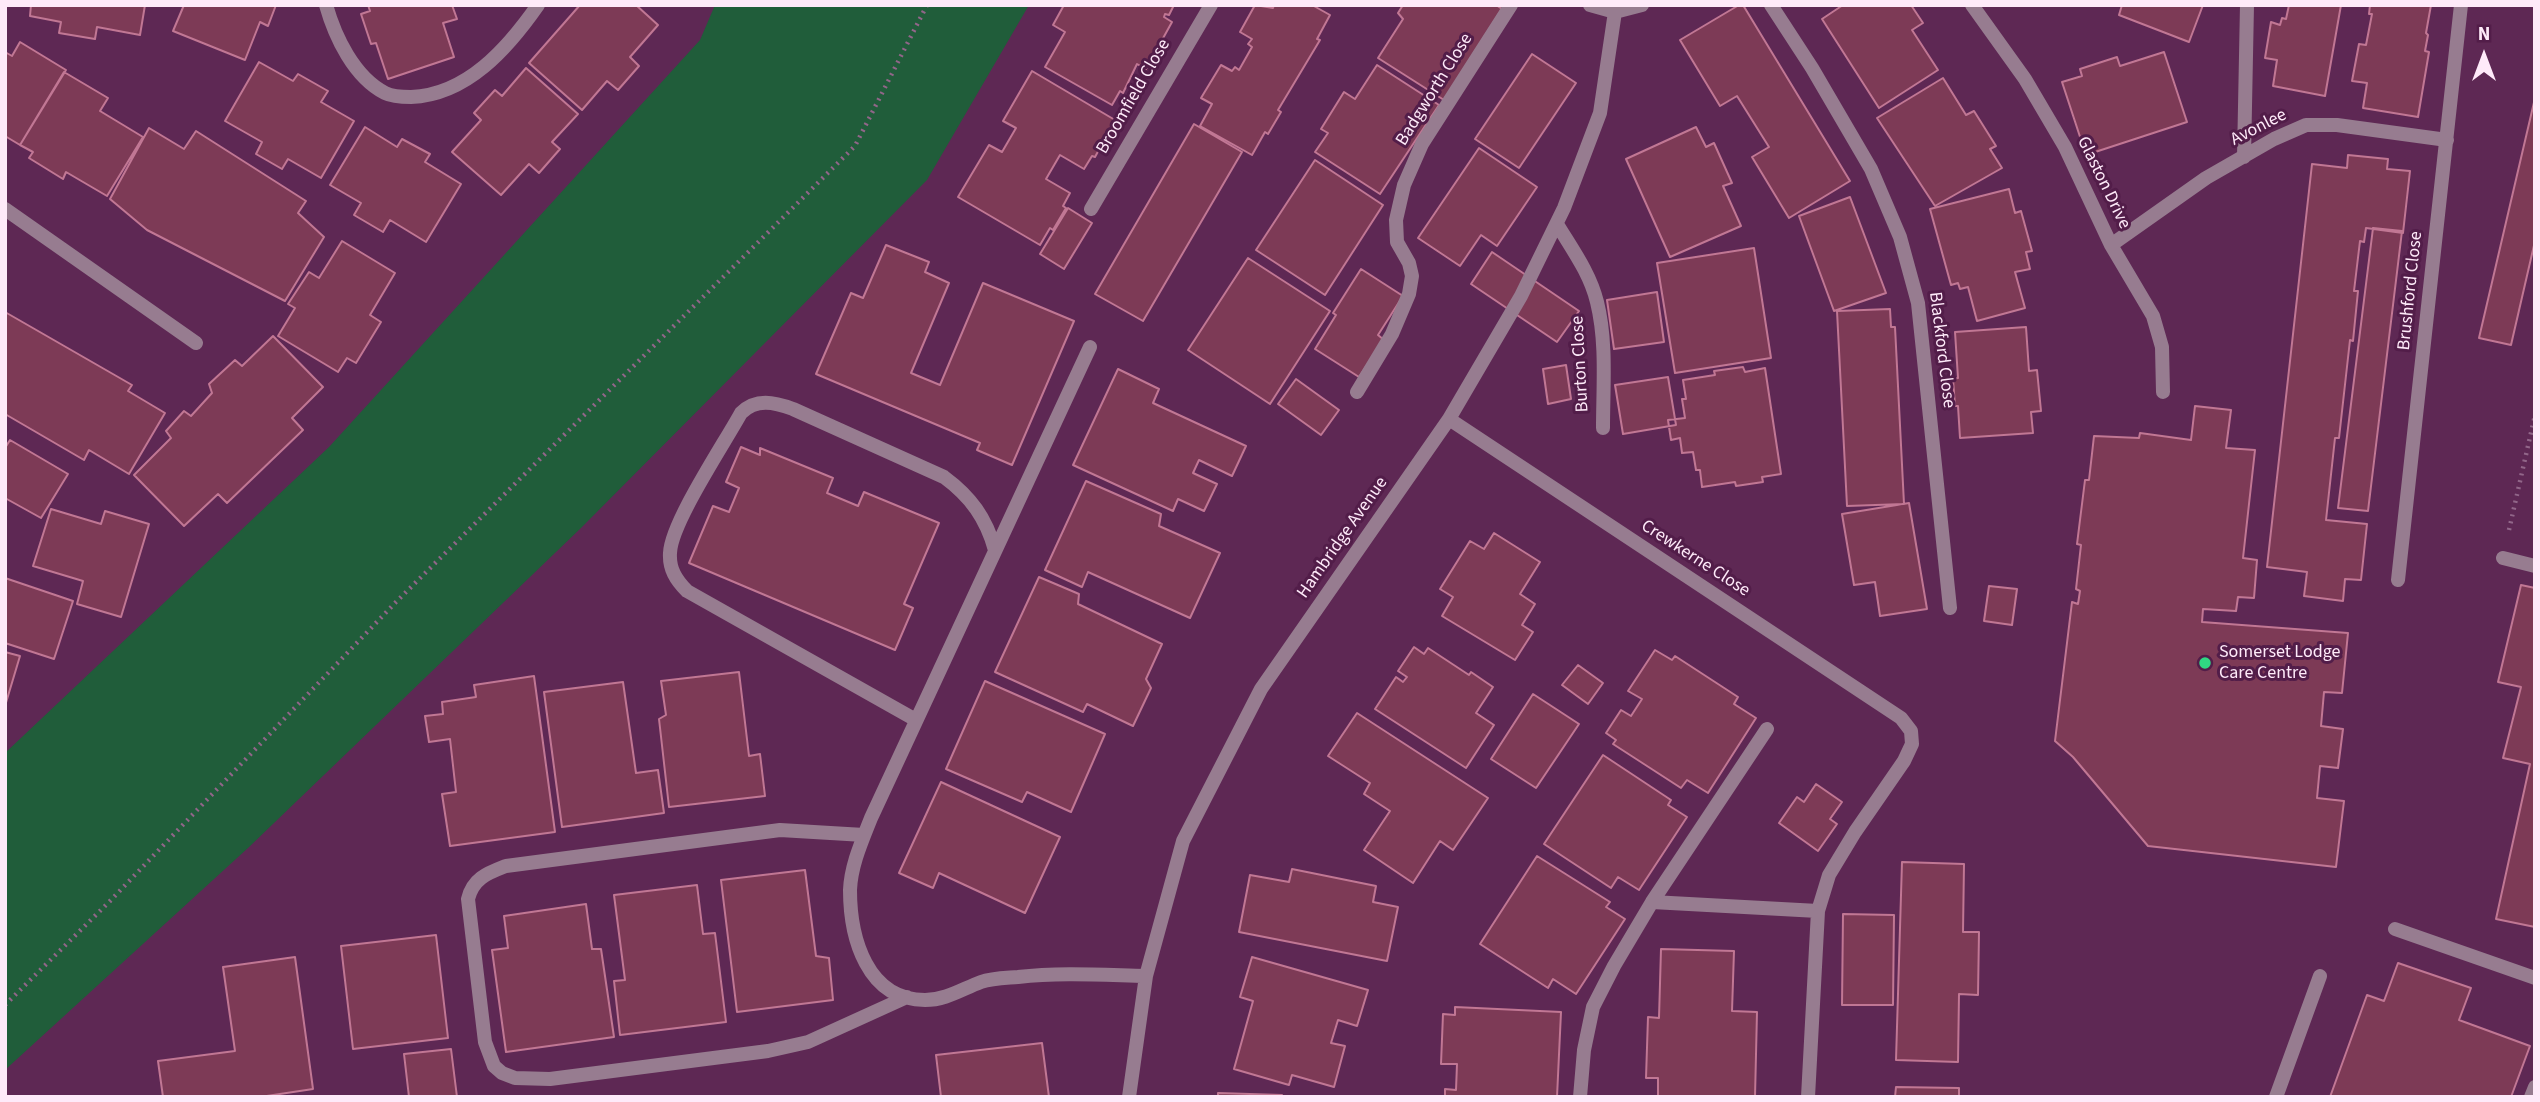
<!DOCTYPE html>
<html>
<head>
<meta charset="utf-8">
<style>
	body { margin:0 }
	#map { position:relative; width:2540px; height:1102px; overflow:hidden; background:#5e2854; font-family:"Source Sans 3",sans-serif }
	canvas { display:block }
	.frame { position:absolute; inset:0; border:7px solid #feeaf9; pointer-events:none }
	.north { position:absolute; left:2449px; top:21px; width:70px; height:70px; -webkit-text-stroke:5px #521d49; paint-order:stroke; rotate:0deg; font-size:19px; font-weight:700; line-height:28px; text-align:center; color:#feeaf9 }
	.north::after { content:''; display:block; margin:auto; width:24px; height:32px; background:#feeaf9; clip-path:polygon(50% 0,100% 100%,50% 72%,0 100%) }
</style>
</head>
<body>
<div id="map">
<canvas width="2540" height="1102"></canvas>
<div class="frame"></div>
<div class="north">N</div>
</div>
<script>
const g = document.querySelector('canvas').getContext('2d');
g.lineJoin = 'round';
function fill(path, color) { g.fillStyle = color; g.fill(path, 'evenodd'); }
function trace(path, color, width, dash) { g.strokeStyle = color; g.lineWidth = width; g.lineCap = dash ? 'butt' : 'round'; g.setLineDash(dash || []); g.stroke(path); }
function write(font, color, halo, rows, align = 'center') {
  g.font = font + ' "Source Sans 3",sans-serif'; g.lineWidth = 6; g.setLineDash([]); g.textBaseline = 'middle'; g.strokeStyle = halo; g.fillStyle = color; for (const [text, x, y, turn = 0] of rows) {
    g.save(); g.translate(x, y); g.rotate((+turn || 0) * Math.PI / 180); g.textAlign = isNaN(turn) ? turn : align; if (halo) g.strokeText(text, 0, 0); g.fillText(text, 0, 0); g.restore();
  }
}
fill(new Path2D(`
	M 715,5 L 1029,5 L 927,180 L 581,528 L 248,848 L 5,1070 L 5,753 L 329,447 L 700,40 Z`), '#205d3a');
const building = new Path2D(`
	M 31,5 L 145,5 L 140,35 L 97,27 L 95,39 L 59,33 L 61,22 L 30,16 Z
	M 184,5 L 276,5 L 268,26 L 260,22 L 245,60 L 173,31 Z
	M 368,5 L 452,5 L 457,19 L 443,23 L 454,57 L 388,79 L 376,43 L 371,44 L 361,14 L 370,11 Z
	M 580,5 L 636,5 L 658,25 L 630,57 L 639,66 L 618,90 L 607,81 L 582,110 L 529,63 Z
	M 1064,5 L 1174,5 L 1169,15 L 1165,14 L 1164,17 L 1172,22 L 1146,69 L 1137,64 L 1123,93 L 1120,91 L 1112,105 L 1045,67 L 1065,32 L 1053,25 Z
	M 1255,5 L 1273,8 L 1274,5 L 1312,5 L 1330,15 L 1317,39 L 1320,40 L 1278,110 L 1281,112 L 1268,134 L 1265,132 L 1252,155 L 1200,126 L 1212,104 L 1201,98 L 1221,65 L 1232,71 L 1235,67 L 1239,70 L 1252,47 L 1248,44 L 1252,39 L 1240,32 Z
	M 1403,5 L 1496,5 L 1502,9 L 1444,100 L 1378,58 L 1403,19 L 1398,13 Z
	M 1739,5 L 1743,5 L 1850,181 L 1789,218 L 1752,157 L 1769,147 L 1737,96 L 1720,106 L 1680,40 Z
	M 1843,5 L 1911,5 L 1923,23 L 1912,30 L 1938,70 L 1879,108 L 1822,19 Z
	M 2122,5 L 2203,5 L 2189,42 L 2119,15 Z
	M 2289,5 L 2341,5 L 2325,96 L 2273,86 L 2277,60 L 2265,58 L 2271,22 L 2280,25 L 2282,18 L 2286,19 Z
	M 2370,5 L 2431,5 L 2426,33 L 2428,35 L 2425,51 L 2429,52 L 2418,117 L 2363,108 L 2367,83 L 2352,81 L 2359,44 L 2366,45 L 2372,14 L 2369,14 Z
	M 20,42 L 66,70 L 20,145 L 5,136 L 5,52 L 12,56 Z
	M 2164,52 L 2187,122 L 2086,155 L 2062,82 L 2082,76 L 2080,69 L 2117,57 L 2120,66 Z
	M 1532,54 L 1576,83 L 1519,168 L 1475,139 Z
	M 259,62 L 293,81 L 298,74 L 328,91 L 321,102 L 354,121 L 321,178 L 288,159 L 282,169 L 256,154 L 262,142 L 225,121 Z
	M 1377,65 L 1439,105 L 1380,194 L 1315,152 L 1328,133 L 1321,129 L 1344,92 L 1355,99 Z
	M 526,68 L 578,114 L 552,142 L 560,149 L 539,173 L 529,164 L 501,195 L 452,152 L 481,120 L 474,113 L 495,90 L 502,96 Z
	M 1032,71 L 1115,120 L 1095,157 L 1092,156 L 1084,169 L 1060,155 L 1046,179 L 1070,193 L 1063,206 L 1066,208 L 1053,230 L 1050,228 L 1040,245 L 958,197 L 989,145 L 1002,152 L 1016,128 L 1003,121 Z
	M 64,72 L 108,98 L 100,111 L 143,137 L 107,196 L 66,172 L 63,179 L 29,158 L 33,152 L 20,145 Z
	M 1943,78 L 1966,115 L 1974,111 L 1996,146 L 1990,149 L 2002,168 L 1935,206 L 1877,118 Z
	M 2535,98 L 2535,241 L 2511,345 L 2479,338 Z
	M 1194,124 L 1242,152 L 1143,321 L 1095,294 Z
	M 365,127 L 397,147 L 402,139 L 430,154 L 425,162 L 461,184 L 426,242 L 390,220 L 383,232 L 354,215 L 361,203 L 330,185 Z
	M 1696,127 L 1706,147 L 1714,143 L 1732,183 L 1723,186 L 1741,226 L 1670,257 L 1626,159 Z
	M 149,128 L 184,149 L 196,131 L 306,201 L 298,213 L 324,237 L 285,301 L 147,230 L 110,199 Z
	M 1479,148 L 1537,187 L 1497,246 L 1481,235 L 1460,266 L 1418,238 Z
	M 2348,155 L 2388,159 L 2387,169 L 2410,171 L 2403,233 L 2366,228 L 2364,242 L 2360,241 L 2354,291 L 2358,291 L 2353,341 L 2350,340 L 2339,438 L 2335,438 L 2326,520 L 2367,524 L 2361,580 L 2345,579 L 2343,601 L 2304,596 L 2307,572 L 2267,567 L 2312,164 L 2347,168 Z
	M 1315,160 L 1383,205 L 1325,295 L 1256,250 Z
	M 2009,189 L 2015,213 L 2021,211 L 2032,251 L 2026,252 L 2030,269 L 2015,272 L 2025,308 L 1977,321 L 1968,287 L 1960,289 L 1958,283 L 1951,285 L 1930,209 Z
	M 1850,197 L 1886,293 L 1834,311 L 1799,216 Z
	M 1068,208 L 1092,223 L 1064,269 L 1040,254 Z
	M 2373,228 L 2402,231 L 2368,511 L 2338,508 Z
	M 342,241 L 395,273 L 370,315 L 381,322 L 356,363 L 347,358 L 338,372 L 278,336 L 295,308 L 288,304 L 309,272 L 319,278 Z
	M 886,245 L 929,262 L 925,272 L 949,283 L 911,373 L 940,385 L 983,283 L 1074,321 L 1012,465 L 977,450 L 980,443 L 816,374 L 851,293 L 863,298 Z
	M 1754,248 L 1771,358 L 1675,373 L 1657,263 Z
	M 1492,252 L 1579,311 L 1557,342 L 1471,284 Z
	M 1248,258 L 1330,311 L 1270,404 L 1188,350 Z
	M 1361,269 L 1403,296 L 1378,335 L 1384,340 L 1359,377 L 1315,349 L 1336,315 L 1333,313 Z
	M 1657,292 L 1664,342 L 1614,349 L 1607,300 Z
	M 1890,309 L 1891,327 L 1895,327 L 1904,504 L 1847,506 L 1837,311 Z
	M 5,312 L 132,385 L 128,391 L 165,413 L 129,474 L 89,450 L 84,460 L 5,414 Z
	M 2026,327 L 2029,371 L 2037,370 L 2041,411 L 2031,412 L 2033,433 L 1960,438 L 1958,406 L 1955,406 L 1953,379 L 1958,378 L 1955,332 Z
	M 273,336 L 323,387 L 292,418 L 303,430 L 227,503 L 218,494 L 184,526 L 134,475 L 171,438 L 166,431 L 184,411 L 191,416 L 212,393 L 209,384 L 235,360 L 242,366 Z
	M 1566,365 L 1571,399 L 1548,404 L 1543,369 Z
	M 1743,367 L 1745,372 L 1765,368 L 1781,474 L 1762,477 L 1763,482 L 1736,486 L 1735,482 L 1702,487 L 1700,470 L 1696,470 L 1693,452 L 1682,453 L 1680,438 L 1671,440 L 1668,420 L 1685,418 L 1682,399 L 1686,399 L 1683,380 L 1715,375 L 1714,371 Z
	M 1118,369 L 1159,389 L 1153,403 L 1246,446 L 1232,476 L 1199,460 L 1193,473 L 1217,484 L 1204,511 L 1178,499 L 1173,511 L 1073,465 Z
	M 1668,377 L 1676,425 L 1623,434 L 1615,385 Z
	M 1296,379 L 1339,410 L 1321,435 L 1278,404 Z
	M 2195,406 L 2231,410 L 2226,448 L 2255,450 L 2243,558 L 2257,560 L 2254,598 L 2238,597 L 2236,611 L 2203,609 L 2202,622 L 2348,633 L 2342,693 L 2324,692 L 2321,726 L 2343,729 L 2338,768 L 2320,766 L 2317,798 L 2344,801 L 2336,867 L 2148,846 L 2073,757 L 2055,741 L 2072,602 L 2078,604 L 2080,591 L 2076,589 L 2081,545 L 2077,544 L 2085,480 L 2089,480 L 2094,436 L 2139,438 L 2140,433 L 2191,440 Z
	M 10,440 L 68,474 L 41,518 L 5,498 L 5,448 Z
	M 741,447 L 760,455 L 760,448 L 833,478 L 827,493 L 858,506 L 864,492 L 939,523 L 904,604 L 913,608 L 895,650 L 689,563 L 713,506 L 729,512 L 739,488 L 726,482 Z
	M 1086,481 L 1161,514 L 1159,526 L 1220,553 L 1190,618 L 1088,572 L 1082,587 L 1045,570 Z
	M 1909,503 L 1927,609 L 1880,616 L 1875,582 L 1854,585 L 1842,514 Z
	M 51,509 L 101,524 L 105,511 L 149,524 L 121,617 L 77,604 L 83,581 L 33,566 Z
	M 1494,533 L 1540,562 L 1520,594 L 1535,604 L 1522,625 L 1533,632 L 1515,660 L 1442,616 L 1453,597 L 1440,589 L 1470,541 L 1484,549 Z
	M 1039,577 L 1079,594 L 1078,604 L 1162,644 L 1146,679 L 1151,688 L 1133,726 L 1087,704 L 1083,712 L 995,672 Z
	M 5,578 L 73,601 L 54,659 L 5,643 Z
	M 2521,585 L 2535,588 L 2535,927 L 2496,919 L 2530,764 L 2503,758 L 2521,687 L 2498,682 Z
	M 1989,586 L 2017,589 L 2012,625 L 1984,621 Z
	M 1414,647 L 1424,654 L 1428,648 L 1469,675 L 1471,672 L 1493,687 L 1476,713 L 1494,725 L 1466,768 L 1375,709 L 1396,677 L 1403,682 L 1407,677 L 1398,671 Z
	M 1655,650 L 1672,660 L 1675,656 L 1738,697 L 1734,704 L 1756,718 L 1708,793 L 1687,780 L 1681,788 L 1613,744 L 1616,740 L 1606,733 L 1621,710 L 1631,716 L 1642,699 L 1628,691 Z
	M 5,652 L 20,656 L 5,706 Z
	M 1578,665 L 1603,683 L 1588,704 L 1562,685 Z
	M 739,672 L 749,756 L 760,754 L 765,796 L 669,807 L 659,719 L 666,715 L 661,681 Z
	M 534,676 L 555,832 L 450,846 L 442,794 L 456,792 L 450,739 L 429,742 L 425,716 L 443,714 L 442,702 L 476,697 L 474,685 Z
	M 985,681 L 1105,734 L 1071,812 L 1027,792 L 1022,802 L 946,769 Z
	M 623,682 L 636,773 L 658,770 L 664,813 L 562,827 L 544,692 Z
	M 1533,694 L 1579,724 L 1536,788 L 1491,759 Z
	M 1357,713 L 1488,798 L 1453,850 L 1440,841 L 1413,883 L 1364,850 L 1390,811 L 1364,794 L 1370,783 L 1328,756 Z
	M 1603,755 L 1671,800 L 1668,805 L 1687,817 L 1639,890 L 1618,877 L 1611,888 L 1544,844 Z
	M 941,782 L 1060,837 L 1025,913 L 939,873 L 933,888 L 899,873 Z
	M 1816,784 L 1842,802 L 1830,819 L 1837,824 L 1818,851 L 1779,823 L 1797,797 L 1804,802 Z
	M 1537,856 L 1610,902 L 1606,907 L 1625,919 L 1576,994 L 1553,979 L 1548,988 L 1480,944 Z
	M 1902,862 L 1964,864 L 1963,932 L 1979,932 L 1978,995 L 1959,994 L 1958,1062 L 1896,1060 Z
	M 1292,869 L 1376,886 L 1373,902 L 1398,907 L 1387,961 L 1239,932 L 1250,875 L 1289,882 Z
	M 805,870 L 816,956 L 829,958 L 833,1000 L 737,1012 L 721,880 Z
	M 697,885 L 703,934 L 715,933 L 726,1022 L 620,1035 L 614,981 L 625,980 L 614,895 Z
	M 586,904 L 592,949 L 601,949 L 614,1037 L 506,1052 L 492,950 L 508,948 L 504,916 Z
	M 1843,914 L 1894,915 L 1893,1005 L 1842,1005 Z
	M 436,935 L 448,1038 L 353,1049 L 341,946 Z
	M 1661,949 L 1734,951 L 1732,1011 L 1757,1012 L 1755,1097 L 1658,1097 L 1658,1078 L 1646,1078 L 1648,1017 L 1659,1018 Z
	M 295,957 L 313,1089 L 260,1097 L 163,1097 L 158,1061 L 235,1051 L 223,967 Z
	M 1252,957 L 1368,990 L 1357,1026 L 1338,1020 L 1331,1043 L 1345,1046 L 1334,1087 L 1292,1075 L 1289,1085 L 1234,1069 L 1253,1001 L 1240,997 Z
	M 2398,963 L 2471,988 L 2459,1020 L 2530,1046 L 2511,1097 L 2330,1097 L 2367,995 L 2384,1001 Z
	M 1455,1007 L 1561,1012 L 1557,1097 L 1445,1097 L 1445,1089 L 1456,1090 L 1457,1064 L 1441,1064 L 1443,1014 L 1455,1015 Z
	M 1042,1043 L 1049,1097 L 941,1097 L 936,1055 Z
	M 451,1049 L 457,1097 L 409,1097 L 404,1054 Z
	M 1896,1087 L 1959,1088 L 1959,1097 L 1895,1097 Z
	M 1218,1093 L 1282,1095 L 1282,1097 L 1218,1097 Z`);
fill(building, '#7d3a56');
trace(building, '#c17794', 2);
trace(new Path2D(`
	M 2509,530 L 2535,415
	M 5,1005 L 111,900 L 396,602 L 855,146 L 927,5`), '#916689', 4.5, [2, 5]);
trace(new Path2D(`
	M 2503,558 L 2535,566
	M 2395,929 L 2535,978
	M 2276,1097 L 2320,976
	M 2531,1097 L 2535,1087`), '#977c90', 14);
trace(new Path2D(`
	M 326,5 C 335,37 354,77 385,93 C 393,97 403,97 411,97 C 467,95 508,48 538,5
	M 1590,5 L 1615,12 L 1642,5
	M 1771,5 L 1812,68 L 1871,169 L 1900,237 L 1918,303 L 1950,608
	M 1972,5 L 2025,79 L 2065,147 L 2111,245 L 2153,316 L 2162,347 L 2163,392
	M 2244,157 L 2247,5
	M 5,209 L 196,343
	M 1091,209 L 1211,5
	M 1557,224 C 1572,249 1590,273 1597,302 C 1607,342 1603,387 1603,428
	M 2111,245 L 2206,178 L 2274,139 L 2306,125 L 2337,125 L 2447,140
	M 1090,347 L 871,818 C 862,841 851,865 850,890 C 850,938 867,1000 925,1000 C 946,1000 962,989 981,982 C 992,978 1006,978 1018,977 C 1060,972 1104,975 1146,976
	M 1357,392 L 1392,334 L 1409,294 L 1412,276 L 1409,263 L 1397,242 L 1396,220 L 1404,185 L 1422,144 L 1511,5
	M 1449,419 L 1901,718 L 1911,731 L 1912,744 L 1904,761 L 1855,832 L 1829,875 L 1818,911 L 1808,1097
	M 2398,580 L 2461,5
	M 916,720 L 687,591 C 676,580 669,569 670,553 C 671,523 724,444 741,413 C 756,398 774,402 793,409 L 944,477 C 971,497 986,518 995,550
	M 864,835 L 780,830 L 506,866 C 488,873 473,878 468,899 L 485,1042 L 494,1066 L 502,1073 L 515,1078 L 550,1079 L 768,1051 L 808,1042 L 907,997
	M 1652,902 L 1818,911
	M 1129,1097 L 1146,976 L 1183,841 L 1261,689 L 1449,419 L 1521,296 L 1564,208 L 1600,113 L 1616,5
	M 1580,1097 L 1584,1050 L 1593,1007 L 1614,966 L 1652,902 L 1767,729`), '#977c90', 14);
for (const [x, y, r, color] of [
	[2205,663,7,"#30d882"]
]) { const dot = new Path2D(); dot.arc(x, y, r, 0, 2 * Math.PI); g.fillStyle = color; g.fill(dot); trace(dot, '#521d49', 2.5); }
write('18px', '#feeaf9', '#521d49', [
	["Badgworth Close",1435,90,-58],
	["Broomfield Close",1134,97,-60],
	["Avonlee",2259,128,-27],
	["Glaston Drive",2103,183,64],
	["Brushford Close",2411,291,-84],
	["Blackford Close",1941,350,83],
	["Burton Close",1581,364,-93],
	["Hambridge Avenue",1343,538,-55],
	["Crewkerne Close",1695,559,33]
]);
write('18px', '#feeaf9', '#521d49', [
	["Somerset Lodge",2219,653],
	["Care Centre",2219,674]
], 'left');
</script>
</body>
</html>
